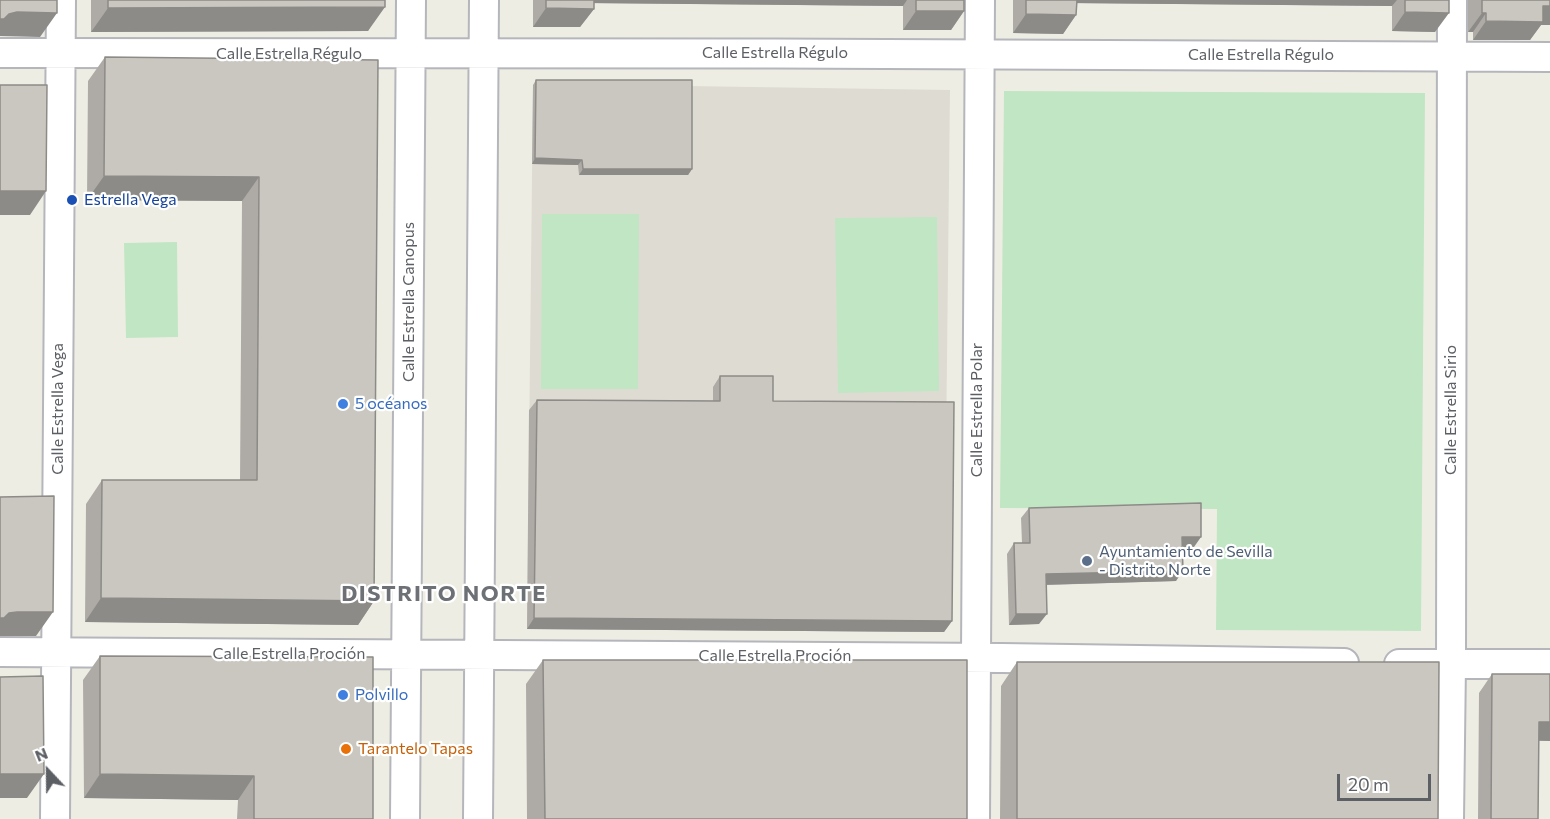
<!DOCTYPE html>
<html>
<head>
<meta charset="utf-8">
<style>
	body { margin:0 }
	#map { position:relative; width:1550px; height:819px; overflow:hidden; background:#eeede4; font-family:Commissioner,sans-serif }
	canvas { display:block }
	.north { position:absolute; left:18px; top:741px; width:60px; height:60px; -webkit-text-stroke:4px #fff; paint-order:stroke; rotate:338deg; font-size:16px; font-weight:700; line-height:24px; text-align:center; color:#5c5f64 }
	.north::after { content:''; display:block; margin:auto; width:21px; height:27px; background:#5c5f64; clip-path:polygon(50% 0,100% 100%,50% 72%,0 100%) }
	.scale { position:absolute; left:1337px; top:774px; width:94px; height:27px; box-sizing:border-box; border:3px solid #5c5f64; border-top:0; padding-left:8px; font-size:18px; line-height:21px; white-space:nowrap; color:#5c5f64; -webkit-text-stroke:4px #fff; paint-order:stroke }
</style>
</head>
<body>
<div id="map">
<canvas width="1550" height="819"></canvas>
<div class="north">N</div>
<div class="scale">20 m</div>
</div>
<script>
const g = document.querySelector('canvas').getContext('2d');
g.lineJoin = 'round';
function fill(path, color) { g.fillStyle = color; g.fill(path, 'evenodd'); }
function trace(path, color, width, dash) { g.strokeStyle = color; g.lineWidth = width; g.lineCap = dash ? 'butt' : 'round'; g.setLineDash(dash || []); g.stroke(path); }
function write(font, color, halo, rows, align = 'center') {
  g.font = font + ' Commissioner,sans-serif'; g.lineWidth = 4.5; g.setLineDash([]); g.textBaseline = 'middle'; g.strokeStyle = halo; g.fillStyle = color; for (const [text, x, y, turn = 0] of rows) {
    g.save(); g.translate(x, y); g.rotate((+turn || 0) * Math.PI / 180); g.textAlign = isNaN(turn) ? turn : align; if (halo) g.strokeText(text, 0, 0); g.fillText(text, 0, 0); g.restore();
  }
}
fill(new Path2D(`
	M 533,85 L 688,86 L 950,90 L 944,632 L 527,629 Z`), '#dedcd2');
fill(new Path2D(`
	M 1004,91 L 1425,93 L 1421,631 L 1216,630 L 1217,509 L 1000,508 Z
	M 542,214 L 639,214 L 638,389 L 541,389 Z
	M 937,217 L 939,391 L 838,393 L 835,218 Z
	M 177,242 L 178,337 L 126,338 L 124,243 Z`), '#c0e6c4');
const minor = new Path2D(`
	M 0,53 C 517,55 1033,51 1550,57
	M 0,652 L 1002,658 L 1344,663
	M 1399,664 L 1550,664
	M 55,819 L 61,0
	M 405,819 L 411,0
	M 478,819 L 484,0
	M 975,819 L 980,0
	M 1449,819 L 1451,664 L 1452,0`);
trace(minor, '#b4b6bb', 32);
trace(minor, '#fff', 28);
fill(new Path2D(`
	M 91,0 L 385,0 L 368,31 L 91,32 Z
	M 533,0 L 964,0 L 964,11 L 951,30 L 903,30 L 903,6 L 594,3 L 594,9 L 580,27 L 533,27 Z
	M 1013,0 L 1449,0 L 1435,32 L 1392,31 L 1392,6 L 1077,3 L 1076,15 L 1063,34 L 1013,33 Z
	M 1468,0 L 1550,0 L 1550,25 L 1541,25 L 1530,40 L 1473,40 L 1473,32 L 1468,32 Z
	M 105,57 L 378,60 L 374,601 L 358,625 L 85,622 L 86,504 L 102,480 L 240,480 L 242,201 L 87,200 L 88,81 Z
	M 536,80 L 692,169 L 688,175 L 579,175 L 578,165 L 532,164 L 533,85 Z
	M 720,376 L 773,401 L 952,621 L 944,632 L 527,629 L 529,410 L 537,400 L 713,401 L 713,387 Z
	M 1029,508 L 1194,547 L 1183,548 L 1176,581 L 1046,585 L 1039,624 L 1009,625 L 1007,554 L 1014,543 L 1022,543 L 1021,518 Z
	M 100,656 L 373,819 L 237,819 L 238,800 L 84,798 L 83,680 Z
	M 543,660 L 967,819 L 527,819 L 526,684 Z
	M 1017,662 L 1438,819 L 1000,819 L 1001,686 Z
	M 1492,674 L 1550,674 L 1550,741 L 1539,741 L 1538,819 L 1478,819 L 1479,693 Z`), '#aeaba6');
fill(new Path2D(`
	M 583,0 L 907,0 L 903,6 L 581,3 Z
	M 1066,0 L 1397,0 L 1392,6 L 1064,3 Z
	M 1543,6 L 1550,6 L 1550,25 L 1541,25 L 1530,40 L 1473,40 L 1486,21 Z
	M 385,7 L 368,31 L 91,32 L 108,8 Z
	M 546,8 L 594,9 L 580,27 L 533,27 Z
	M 916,11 L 964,11 L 951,30 L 903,30 Z
	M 17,12 L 57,13 L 40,37 L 0,36 L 0,19 L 9,14 Z
	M 1405,12 L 1449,13 L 1435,32 L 1392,31 Z
	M 1482,13 L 1486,13 L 1473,32 L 1468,32 Z
	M 1026,14 L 1076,15 L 1063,34 L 1013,33 Z
	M 535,158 L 582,160 L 578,165 L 532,164 Z
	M 583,169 L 692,169 L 688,175 L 579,175 Z
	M 104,176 L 259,177 L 242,201 L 87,200 Z
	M 0,191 L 46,191 L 30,215 L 0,215 Z
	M 1182,537 L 1201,537 L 1194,547 L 1175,548 Z
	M 1183,571 L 1176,581 L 1038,585 L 1046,574 Z
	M 101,598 L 374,601 L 358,625 L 85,622 Z
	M 17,612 L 53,612 L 36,636 L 0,636 L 0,618 L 9,613 Z
	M 1016,614 L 1047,614 L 1039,624 L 1009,625 Z
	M 534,618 L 952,621 L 944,632 L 527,629 Z
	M 1539,722 L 1550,722 L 1550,741 L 1526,740 Z
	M 0,774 L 44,774 L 27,798 L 0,798 Z
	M 100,774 L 254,776 L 238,800 L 84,798 Z`), '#8d8b87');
const building = new Path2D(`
	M 0,0 L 57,0 L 57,13 L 17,12 L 9,14 L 4,19 L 0,19 Z
	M 108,0 L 385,0 L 385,7 L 108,8 Z
	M 546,0 L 594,0 L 594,9 L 546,8 Z
	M 916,0 L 964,0 L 964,11 L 916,11 Z
	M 1026,0 L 1077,0 L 1076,15 L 1026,14 Z
	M 1405,0 L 1449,0 L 1449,13 L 1405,12 Z
	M 1482,0 L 1550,0 L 1550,6 L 1543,6 L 1543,22 L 1486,21 L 1486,13 L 1482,13 Z
	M 105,57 L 378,60 L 374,601 L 101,598 L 102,480 L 257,480 L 259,177 L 104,176 Z
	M 536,80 L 692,80 L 692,169 L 583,169 L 582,160 L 535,158 Z
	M 0,85 L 47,85 L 46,191 L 0,191 Z
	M 720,376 L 773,376 L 773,401 L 954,402 L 952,621 L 534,618 L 537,400 L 720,401 Z
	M 54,496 L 53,612 L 17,612 L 9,613 L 4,618 L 0,618 L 0,497 Z
	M 1201,503 L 1201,537 L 1182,537 L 1183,571 L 1046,574 L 1047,614 L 1016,614 L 1014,543 L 1030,543 L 1029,508 Z
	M 100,656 L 373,657 L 373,819 L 254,819 L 254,776 L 100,774 Z
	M 543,660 L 967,660 L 967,819 L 545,819 Z
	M 1017,662 L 1439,662 L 1438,819 L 1017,819 Z
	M 1492,674 L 1550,674 L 1550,722 L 1539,722 L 1538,819 L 1491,819 Z
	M 43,676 L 44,774 L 0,774 L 0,677 Z`);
fill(building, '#cac7c1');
trace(building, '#8d8b87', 1.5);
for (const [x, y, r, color] of [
	[72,200,6,"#1a4fb4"],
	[343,404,6,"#3f7fe0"],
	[1087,561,6,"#5c6f8a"],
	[343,695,6,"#3f7fe0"],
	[346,749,6,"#e8710a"]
]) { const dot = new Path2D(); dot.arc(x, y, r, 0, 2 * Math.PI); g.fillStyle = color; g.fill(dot); trace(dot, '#fff', 2); }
write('16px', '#5c5f64', '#fff', [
	["Calle Estrella Régulo",775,53],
	["Calle Estrella Régulo",289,54],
	["Calle Estrella Régulo",1261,55],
	["Calle Estrella Canopus",409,302,-90],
	["Calle Estrella Vega",58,409,-90],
	["Calle Estrella Polar",977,410,-90],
	["Calle Estrella Sirio",1451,410,-90],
	["Calle Estrella Proción",289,654],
	["Calle Estrella Proción",775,656]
]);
write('16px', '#164399', '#fff', [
	["Estrella Vega",84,200]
], 'left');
write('16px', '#366cbe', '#fff', [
	["5 océanos",355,404],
	["Polvillo",355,695]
], 'left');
write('16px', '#4e5e75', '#fff', [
	["Ayuntamiento de Sevilla",1099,552],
	["- Distrito Norte",1099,570]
], 'left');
write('16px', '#c56008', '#fff', [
	["Tarantelo Tapas",358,749]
], 'left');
g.letterSpacing = '1.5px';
write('bold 22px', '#6d7176', '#fff', [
	["DISTRITO NORTE",444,594]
]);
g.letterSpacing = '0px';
</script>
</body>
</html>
